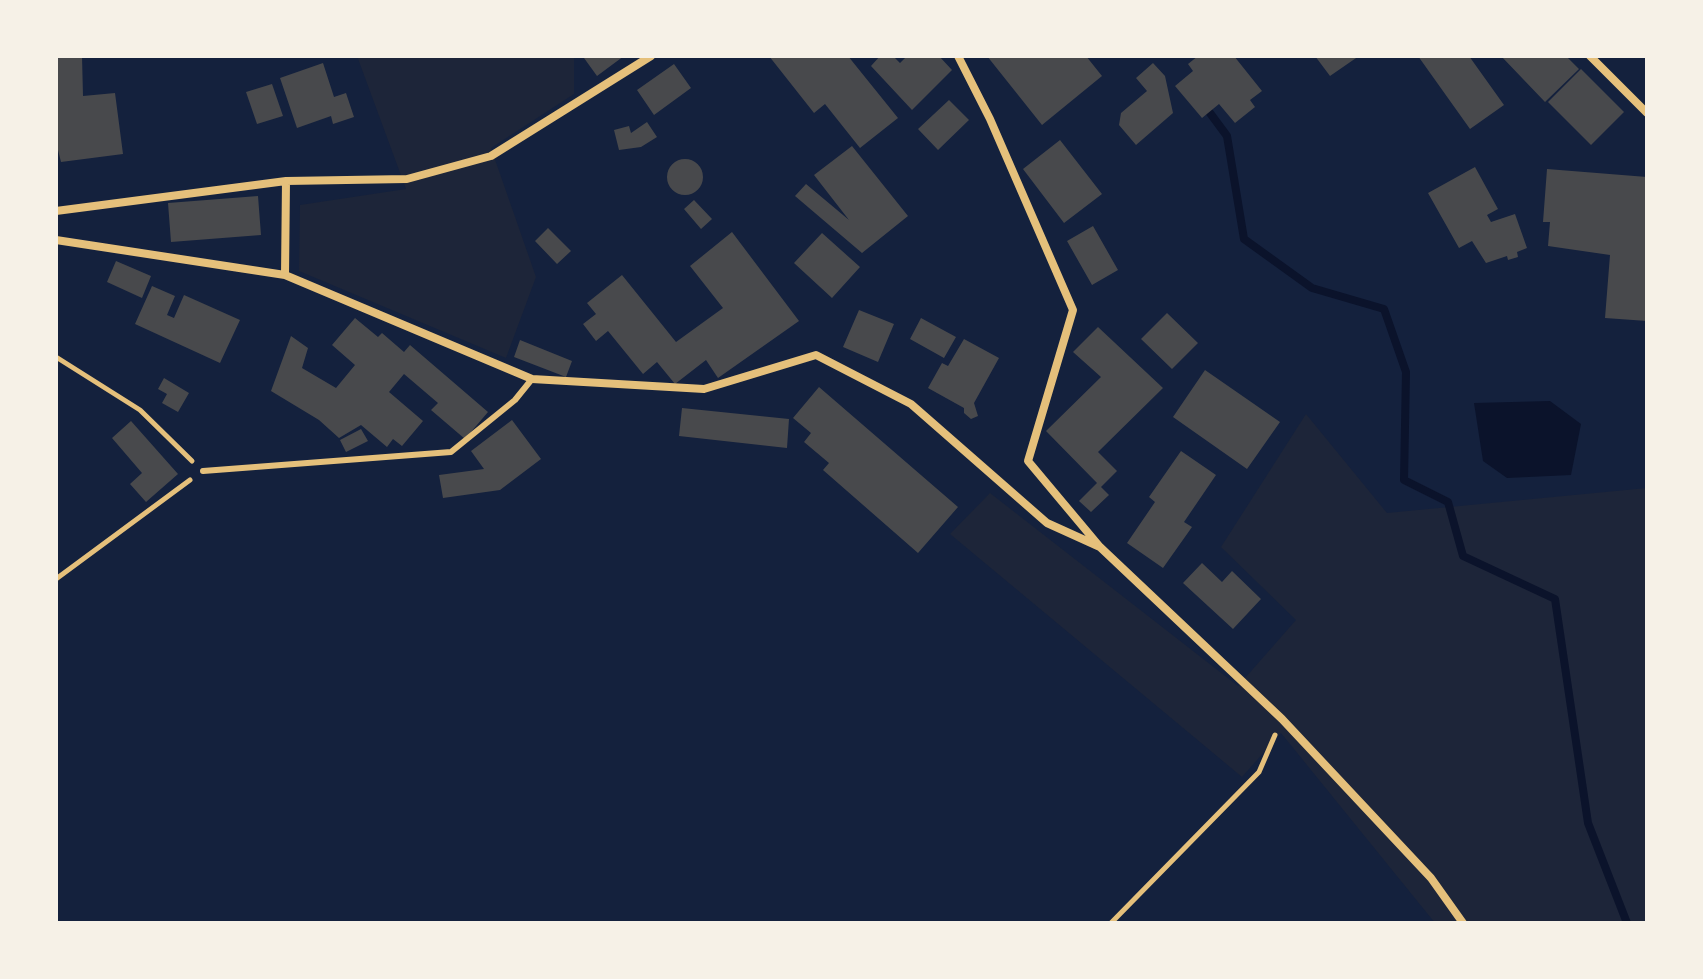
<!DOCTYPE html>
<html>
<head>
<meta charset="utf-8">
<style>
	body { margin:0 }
	#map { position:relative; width:1703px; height:979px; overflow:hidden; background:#14213d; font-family:Raleway,sans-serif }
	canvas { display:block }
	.frame { position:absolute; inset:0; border:58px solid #f6f1e7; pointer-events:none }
</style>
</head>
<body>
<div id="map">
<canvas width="1703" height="979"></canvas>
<div class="frame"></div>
</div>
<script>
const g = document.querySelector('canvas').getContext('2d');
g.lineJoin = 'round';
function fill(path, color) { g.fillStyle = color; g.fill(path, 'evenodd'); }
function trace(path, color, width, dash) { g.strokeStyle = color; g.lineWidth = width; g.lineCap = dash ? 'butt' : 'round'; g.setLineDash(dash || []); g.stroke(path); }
fill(new Path2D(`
	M 357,56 L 574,56 L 574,94 L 491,148 L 536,277 L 506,358 L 299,271 L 300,205 L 406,189 Z
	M 1306,414 L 1387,513 L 1647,488 L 1647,923 L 1435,923 L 1281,733 L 1242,777 L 950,534 L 990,493 L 1238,686 L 1296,620 L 1221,547 Z`), '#1d2539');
fill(new Path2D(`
	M 1550,401 L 1581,424 L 1571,475 L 1507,478 L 1483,461 L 1474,403 Z`), '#0b132b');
trace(new Path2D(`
	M 1210,113 L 1227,136 L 1244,239 L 1312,288 L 1384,309 L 1406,372 L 1404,480 L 1448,502 L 1463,556 L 1555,599 L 1588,823 L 1627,923`), '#0b132b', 8);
fill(new Path2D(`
	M 56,56 L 82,56 L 83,96 L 115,93 L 123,154 L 61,162 L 56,142 Z
	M 587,56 L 624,56 L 597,76 L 584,58 Z
	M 769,56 L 848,56 L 898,118 L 860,148 L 825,104 L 814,113 Z
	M 880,56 L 893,56 L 900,63 L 907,56 L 939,56 L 952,70 L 912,110 L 871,66 Z
	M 987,56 L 1086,56 L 1102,76 L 1042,125 Z
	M 1198,56 L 1234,56 L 1262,91 L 1250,100 L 1255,107 L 1235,123 L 1219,104 L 1202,118 L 1175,86 L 1193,71 L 1188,64 Z
	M 1315,56 L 1359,56 L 1330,76 Z
	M 1418,56 L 1469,56 L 1504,105 L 1470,129 Z
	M 1501,56 L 1566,56 L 1579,69 L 1545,102 Z
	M 323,63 L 334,97 L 346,93 L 354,117 L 333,124 L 331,116 L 297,128 L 280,78 Z
	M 1153,63 L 1165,76 L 1173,113 L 1136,145 L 1119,125 L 1121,113 L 1147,91 L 1136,78 Z
	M 674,64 L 691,88 L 654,115 L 637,90 Z
	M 1581,69 L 1624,112 L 1591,145 L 1548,102 Z
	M 272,84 L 283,116 L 257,124 L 246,92 Z
	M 949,100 L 969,120 L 938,150 L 918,129 Z
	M 647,122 L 657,137 L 641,147 L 619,150 L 614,130 L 629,126 L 631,133 Z
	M 1060,140 L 1102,194 L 1064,223 L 1023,169 Z
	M 852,146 L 908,216 L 862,253 L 795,196 L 806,184 L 849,220 L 814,175 Z
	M667 177a18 18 0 1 1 36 0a18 18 0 1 1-36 0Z
	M 1475,167 L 1498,209 L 1487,215 L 1491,222 L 1515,214 L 1527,248 L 1517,252 L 1518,257 L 1508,260 L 1507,256 L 1486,263 L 1472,241 L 1459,248 L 1428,193 Z
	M 1547,169 L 1647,177 L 1647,321 L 1605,318 L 1610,255 L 1548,246 L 1550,222 L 1543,222 Z
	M 258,196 L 261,235 L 171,242 L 168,203 Z
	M 694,200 L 712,219 L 701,229 L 684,209 Z
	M 1093,226 L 1118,270 L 1092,285 L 1067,241 Z
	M 548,228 L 571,251 L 557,264 L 535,241 Z
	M 732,232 L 799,321 L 718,378 L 706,360 L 675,384 L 657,362 L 643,374 L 608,331 L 596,341 L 583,324 L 596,314 L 587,303 L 622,275 L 676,342 L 723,308 L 690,266 Z
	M 822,233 L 860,267 L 832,298 L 794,263 Z
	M 116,261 L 151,276 L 142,298 L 107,282 Z
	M 152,286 L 175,296 L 167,315 L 174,318 L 184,295 L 240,320 L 220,363 L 135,324 Z
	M 859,310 L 894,324 L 878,362 L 843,347 Z
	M 1167,313 L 1198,343 L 1172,369 L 1141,339 Z
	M 355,318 L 378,337 L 382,333 L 404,352 L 410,345 L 488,412 L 465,439 L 431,410 L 438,403 L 404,374 L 389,392 L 423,421 L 402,446 L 393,439 L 387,447 L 361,425 L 339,438 L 319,420 L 271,391 L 291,336 L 308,348 L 302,368 L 336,388 L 355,365 L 332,345 Z
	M 921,318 L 956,337 L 944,358 L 910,339 Z
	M 1098,327 L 1163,388 L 1098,452 L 1117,471 L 1101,487 L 1109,495 L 1091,512 L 1079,501 L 1097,483 L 1046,431 L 1101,377 L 1073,352 Z
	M 964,339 L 999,358 L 974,403 L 978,416 L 971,419 L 964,413 L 964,408 L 928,388 L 942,363 L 948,366 Z
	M 520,340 L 572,361 L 566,377 L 514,357 Z
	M 1205,370 L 1280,422 L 1247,469 L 1173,417 Z
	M 164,378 L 189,393 L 178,412 L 162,403 L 167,394 L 158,389 Z
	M 819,387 L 958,507 L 918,553 L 823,470 L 829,463 L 804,442 L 811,433 L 793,418 Z
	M 682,408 L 789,419 L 787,448 L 679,436 Z
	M 512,420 L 541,459 L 500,490 L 443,498 L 439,475 L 484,469 L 471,451 Z
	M 131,421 L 178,474 L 146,502 L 130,484 L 142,473 L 112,438 Z
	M 361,429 L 368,441 L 346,452 L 340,440 Z
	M 1181,451 L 1216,475 L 1184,522 L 1192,527 L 1163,568 L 1127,543 L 1155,502 L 1149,497 Z
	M 1202,563 L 1222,582 L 1232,571 L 1261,599 L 1233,629 L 1183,583 Z`), '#48494c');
trace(new Path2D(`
	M 56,357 L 140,410 L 192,461
	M 56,579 L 190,480
	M 1111,923 L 1259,772 L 1275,735`), '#e5c07b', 5);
trace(new Path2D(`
	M 203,471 L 451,452 L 515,400 L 532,379`), '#e5c07b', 6);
trace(new Path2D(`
	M 958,56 L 990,119 L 1073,310 L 1028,461 L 1100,547 L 1282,719 L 1431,878 L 1463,923
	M 1590,56 L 1647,113
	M 56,211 L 286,181 L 407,179 L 491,156 L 651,56
	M 56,240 L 285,275 L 532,379 L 704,389 L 816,355 L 911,404 L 1047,523 L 1100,547
	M 285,275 L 286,181`), '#e5c07b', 8);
</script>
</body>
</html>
